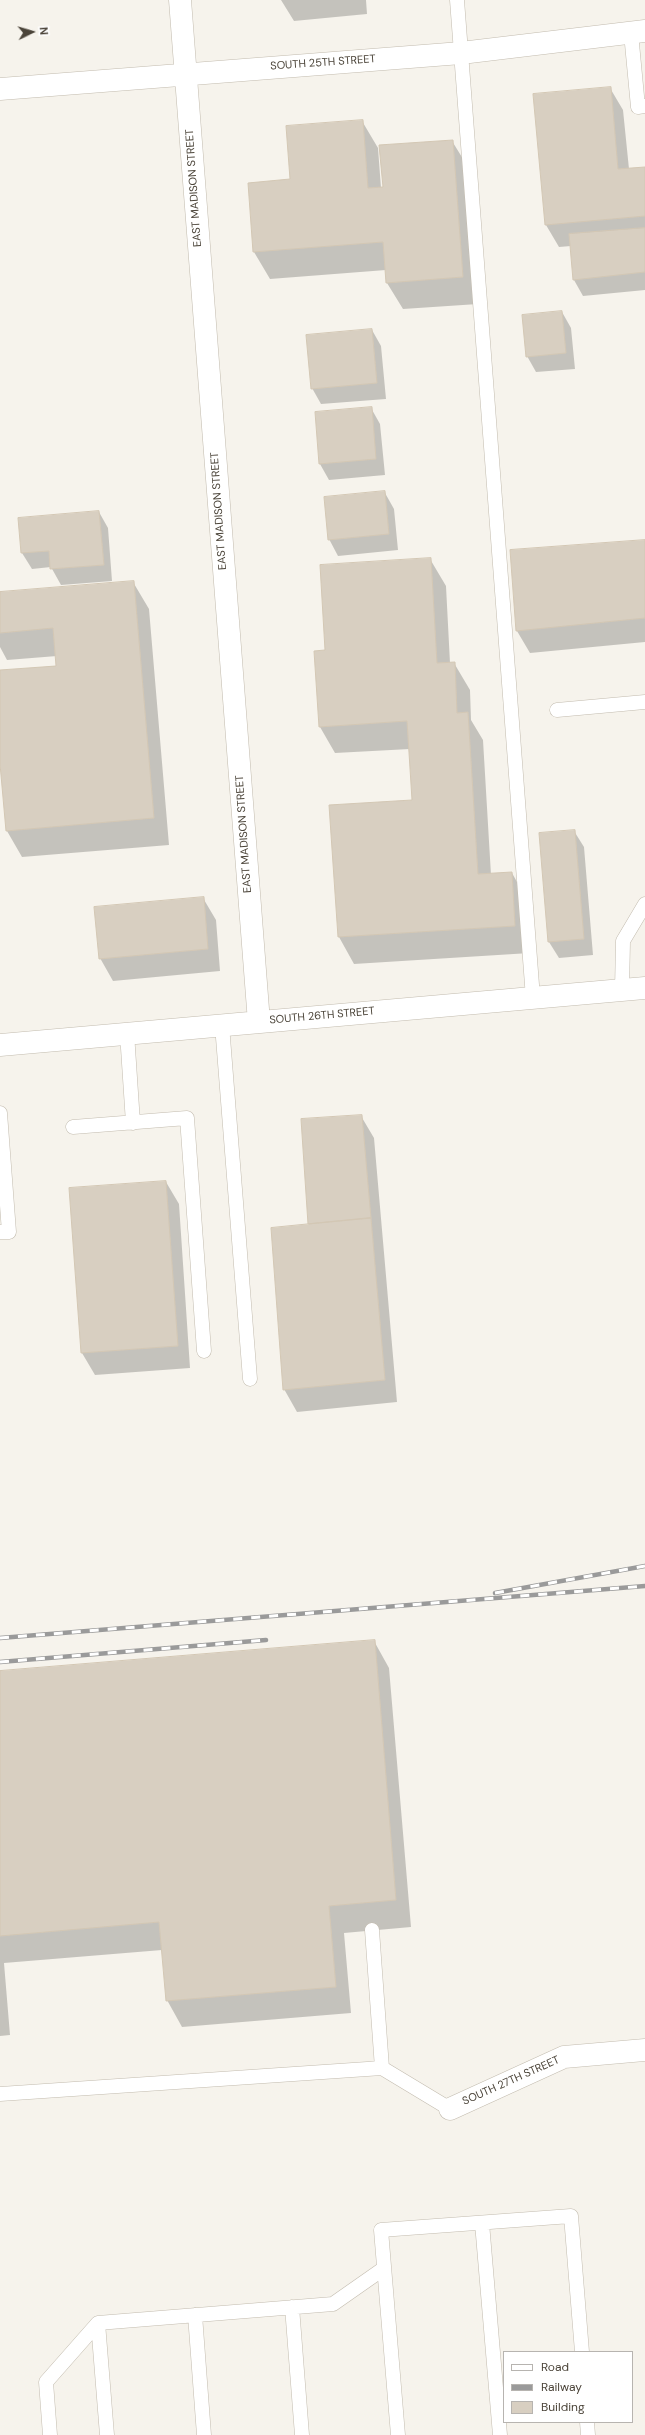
<!DOCTYPE html>
<html>
<head>
<meta charset="utf-8">
<style>
	body { margin:0 }
	#map { position:relative; width:645px; height:2435px; overflow:hidden; background:#f6f3ec; font-family:"DM Sans",sans-serif }
	canvas { display:block }
	.legend { position:absolute; left:503px; top:2351px; width:130px; height:72px; box-sizing:border-box; background:#fff; border:1px solid #b7b4b0; margin:0; padding:5px 7px; list-style:none; font-size:12px; color:#4b4439 }
	.legend li { display:flex; align-items:center; gap:8px; height:20px }
	.legend b { width:20px; border:1px solid #b7b4b0 }
	.north { position:absolute; left:12px; top:12px; width:40px; height:40px; -webkit-text-stroke:3px #fff; paint-order:stroke; rotate:85deg; font-size:11px; font-weight:700; line-height:16px; text-align:center; color:#4b4439 }
	.north::after { content:''; display:block; margin:auto; width:14px; height:18px; background:#4b4439; clip-path:polygon(50% 0,100% 100%,50% 72%,0 100%) }
</style>
</head>
<body>
<div id="map">
<canvas width="645" height="2435"></canvas>
<ul class="legend">
<li><b style="height:5px;background:#fff"></b>Road</li>
<li><b style="height:5px;background:#9a9a9a"></b>Railway</li>
<li><b style="height:11px;background:#d8cfc1"></b>Building</li>
</ul>
<div class="north">N</div>
</div>
<script>
const g = document.querySelector('canvas').getContext('2d');
g.lineJoin = 'round';
function fill(path, color) { g.fillStyle = color; g.fill(path, 'evenodd'); }
function trace(path, color, width, dash) { g.strokeStyle = color; g.lineWidth = width; g.lineCap = dash ? 'butt' : 'round'; g.setLineDash(dash || []); g.stroke(path); }
function write(font, color, halo, rows, align = 'center') {
  g.font = font + ' "DM Sans",sans-serif'; g.lineWidth = 3; g.setLineDash([]); g.textBaseline = 'middle'; g.strokeStyle = halo; g.fillStyle = color; for (const [text, x, y, turn = 0] of rows) {
    g.save(); g.translate(x, y); g.rotate((+turn || 0) * Math.PI / 180); g.textAlign = isNaN(turn) ? turn : align; if (halo) g.strokeText(text, 0, 0); g.fillText(text, 0, 0); g.restore();
  }
}
fill(new Path2D(`
	M 281,0 L 366,0 L 367,14 L 294,21 Z
	M 610,88 L 623,110 L 629,169 L 645,168 L 645,290 L 583,296 L 574,280 L 571,246 L 559,247 L 546,225 Z
	M 362,121 L 378,148 L 381,188 L 452,141 L 468,167 L 478,304 L 403,309 L 387,283 L 386,270 L 270,279 L 254,252 L 249,183 L 291,180 Z
	M 562,312 L 571,328 L 575,369 L 536,372 L 527,356 Z
	M 372,330 L 381,346 L 386,399 L 321,404 L 312,388 Z
	M 371,408 L 380,424 L 385,475 L 329,480 L 320,464 L 316,413 Z
	M 385,493 L 394,509 L 398,550 L 338,556 L 329,539 Z
	M 99,512 L 108,528 L 112,581 L 61,585 L 51,567 L 32,569 L 22,553 L 19,519 Z
	M 645,541 L 645,642 L 530,653 L 517,631 L 512,551 Z
	M 430,559 L 446,586 L 450,663 L 454,663 L 470,690 L 471,720 L 483,740 L 491,875 L 512,873 L 527,900 L 530,953 L 354,964 L 339,937 L 330,806 L 413,801 L 410,749 L 335,753 L 320,727 L 327,651 Z
	M 133,582 L 149,609 L 169,845 L 22,857 L 7,831 L 0,752 L 0,671 L 57,666 L 57,656 L 7,660 L 0,647 L 0,593 Z
	M 574,831 L 584,847 L 593,955 L 559,958 L 549,942 Z
	M 203,898 L 216,920 L 220,971 L 113,981 L 100,958 Z
	M 361,1116 L 374,1138 L 397,1402 L 297,1412 L 284,1389 L 309,1225 L 302,1120 Z
	M 166,1182 L 179,1204 L 190,1368 L 95,1375 L 82,1353 Z
	M 374,1641 L 389,1668 L 411,1927 L 344,1933 L 351,2013 L 182,2027 L 167,2000 L 162,1950 L 4,1963 L 10,2035 L 0,2036 L 0,1672 Z`), '#0003');
const building = new Path2D(`
	M 611,87 L 618,169 L 645,167 L 645,216 L 545,225 L 533,94 Z
	M 363,120 L 368,188 L 383,187 L 379,145 L 453,140 L 463,277 L 386,283 L 383,242 L 253,252 L 248,183 L 290,179 L 286,126 Z
	M 645,228 L 645,272 L 573,280 L 569,234 Z
	M 562,311 L 566,353 L 526,357 L 522,315 Z
	M 372,329 L 377,383 L 311,389 L 306,335 Z
	M 372,407 L 376,459 L 319,464 L 315,412 Z
	M 385,491 L 389,534 L 328,540 L 324,497 Z
	M 99,511 L 104,565 L 50,569 L 49,551 L 21,553 L 18,518 Z
	M 645,540 L 645,618 L 516,631 L 510,550 Z
	M 431,558 L 437,663 L 455,662 L 457,713 L 468,712 L 478,874 L 512,872 L 515,926 L 338,937 L 329,805 L 412,800 L 407,721 L 319,727 L 314,651 L 325,650 L 320,565 Z
	M 134,581 L 154,818 L 6,831 L 0,764 L 0,670 L 56,666 L 53,628 L 0,633 L 0,592 Z
	M 575,830 L 584,939 L 548,942 L 539,833 Z
	M 204,897 L 208,949 L 99,959 L 94,907 Z
	M 362,1115 L 371,1218 L 308,1224 L 301,1119 Z
	M 166,1181 L 178,1346 L 81,1353 L 69,1188 Z
	M 371,1218 L 385,1380 L 283,1390 L 271,1228 Z
	M 375,1640 L 396,1900 L 329,1906 L 336,1987 L 166,2001 L 159,1922 L 0,1936 L 0,1671 Z`);
fill(building, '#d8cfc1');
trace(building, '#d3c7b4', 1);
const lane = new Path2D(`
	M 457,0 L 533,998
	M 631,33 L 638,107 L 645,106
	M 557,710 L 645,702
	M 622,990 L 623,941 L 645,904
	M 222,1025 L 250,1379
	M 127,1033 L 133,1123
	M 0,1113 L 9,1232 L 0,1232
	M 73,1127 L 187,1118 L 204,1351
	M 372,1930 L 382,2068
	M 0,2094 L 382,2068 L 450,2109
	M 482,2223 L 500,2435
	M 292,2307 L 302,2435
	M 195,2315 L 204,2435
	M 98,2323 L 107,2435
	M 587,2422 L 588,2435
	M 50,2435 L 46,2382 L 98,2323 L 333,2304 L 383,2269
	M 398,2435 L 381,2230 L 571,2216 L 582,2352`);
const street = new Path2D(`
	M 180,0 L 259,1022
	M 0,89 L 461,53 L 645,31
	M 0,1045 L 645,988
	M 450,2109 L 564,2057 L 645,2050`);
trace(lane, '#c2bbae', 15);
trace(street, '#c2bbae', 23);
trace(lane, '#fff', 14);
trace(street, '#fff', 22);
const rail = new Path2D(`
	M 495,1593 L 645,1566
	M 0,1638 L 645,1586
	M 0,1662 L 266,1640`);
trace(rail, '#9a9a9a', 4.5);
trace(rail, '#fff', 3, [9]);
write('11px', '#4b4439', '#fff', [
	["SOUTH 25TH STREET",323,63,-4],
	["EAST MADISON STREET",194,188,-94],
	["EAST MADISON STREET",219,511,-94],
	["EAST MADISON STREET",244,834,-94],
	["SOUTH 26TH STREET",322,1016,-5],
	["SOUTH 27TH STREET",511,2081,-24]
]);
</script>
</body>
</html>
